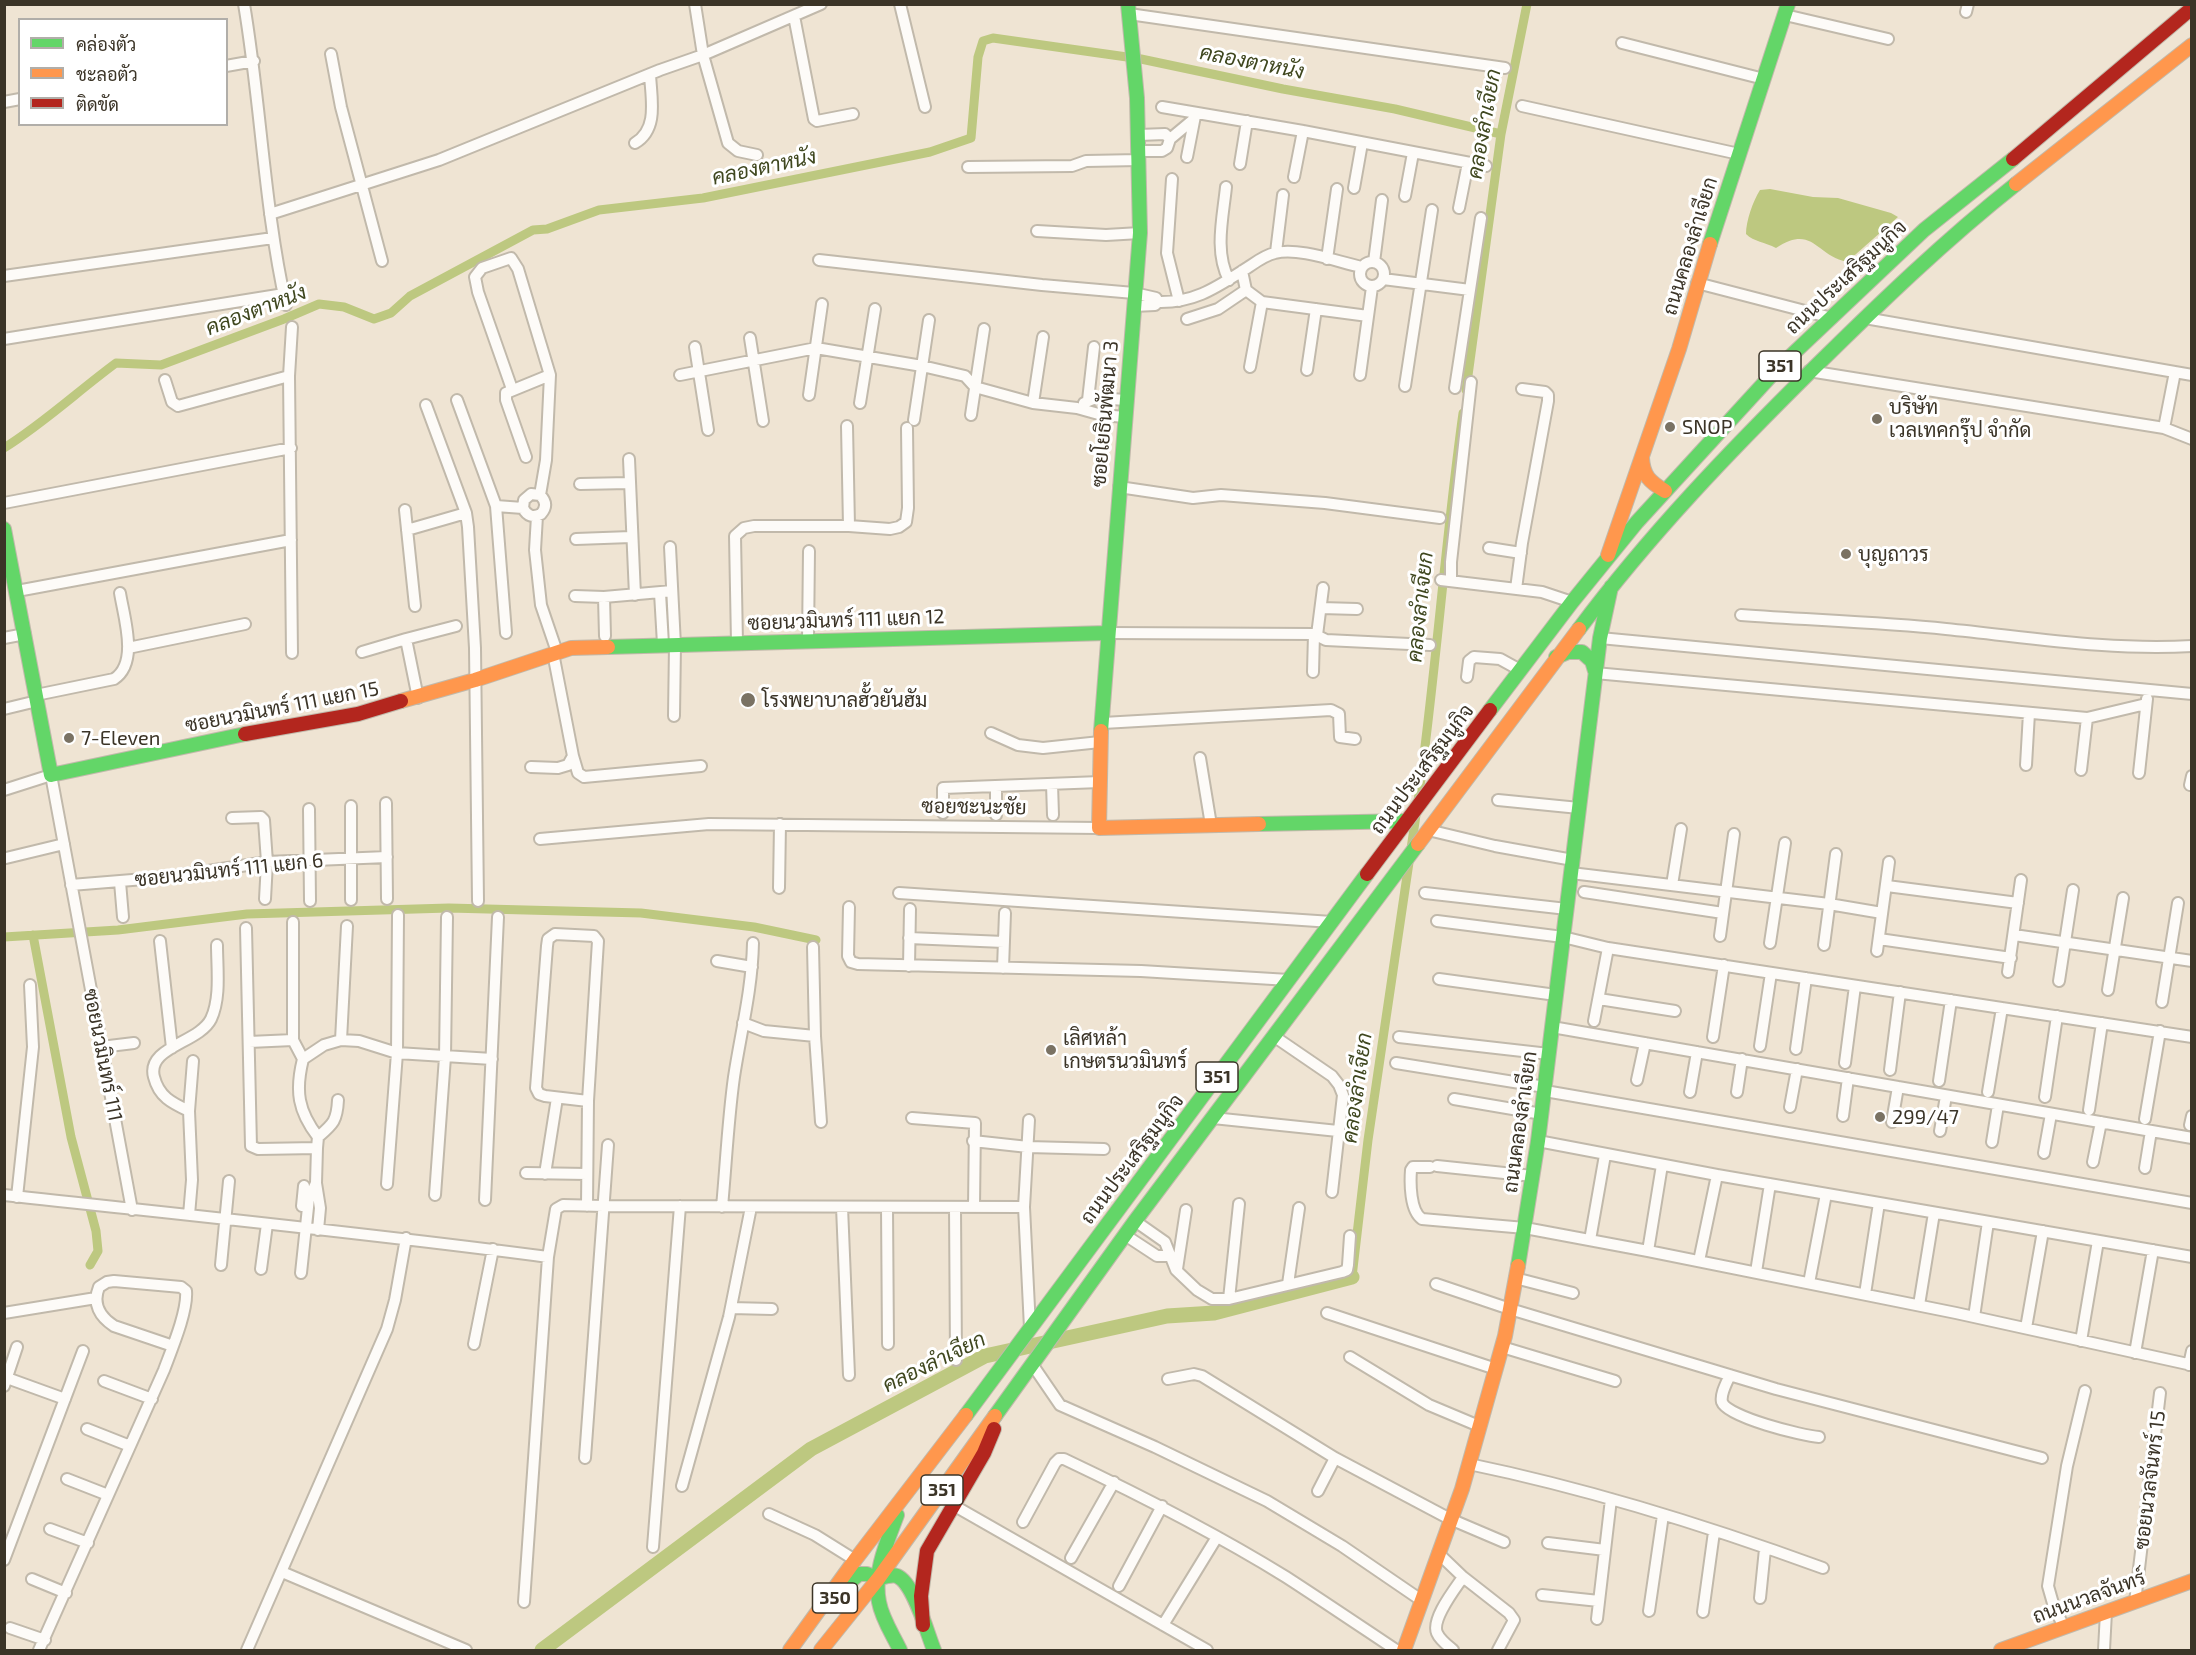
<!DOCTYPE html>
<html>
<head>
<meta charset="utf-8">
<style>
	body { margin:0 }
	#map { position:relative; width:2196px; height:1655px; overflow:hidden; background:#efe4d3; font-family:"Exo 2",Sarabun,sans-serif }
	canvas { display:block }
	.frame { position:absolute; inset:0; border:6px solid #3b3427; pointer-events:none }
	.legend { position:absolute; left:18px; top:18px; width:210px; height:108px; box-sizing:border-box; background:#fff; border:2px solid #b1aea9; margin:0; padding:8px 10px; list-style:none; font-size:18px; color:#3b3427 }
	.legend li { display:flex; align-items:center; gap:12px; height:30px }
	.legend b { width:30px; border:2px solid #b1aea9 }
</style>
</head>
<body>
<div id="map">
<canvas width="2196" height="1655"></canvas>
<div class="frame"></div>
<ul class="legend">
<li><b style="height:8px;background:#63d668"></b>คล่องตัว</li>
<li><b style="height:8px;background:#ff974d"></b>ชะลอตัว</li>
<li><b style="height:8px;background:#b3261e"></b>ติดขัด</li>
</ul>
</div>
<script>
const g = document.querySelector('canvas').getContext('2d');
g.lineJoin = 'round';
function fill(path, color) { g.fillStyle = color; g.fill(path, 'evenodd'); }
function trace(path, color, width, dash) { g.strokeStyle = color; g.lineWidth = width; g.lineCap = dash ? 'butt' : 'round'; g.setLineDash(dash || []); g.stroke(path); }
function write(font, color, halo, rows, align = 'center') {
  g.font = font + ' "Exo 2",Sarabun,sans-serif'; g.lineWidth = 6; g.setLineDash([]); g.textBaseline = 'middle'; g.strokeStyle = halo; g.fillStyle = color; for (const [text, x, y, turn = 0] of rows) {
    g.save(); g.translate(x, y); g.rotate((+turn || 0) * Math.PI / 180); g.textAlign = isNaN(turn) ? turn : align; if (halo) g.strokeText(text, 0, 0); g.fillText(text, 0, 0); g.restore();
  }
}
fill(new Path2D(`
	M 1770,189 L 1813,197 L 1838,198 L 1891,213 L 1898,217 L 1847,262 C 1815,255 1813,224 1776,248 C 1765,242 1754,242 1746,234 C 1746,221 1753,201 1760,190 Z`), '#bdc880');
trace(new Path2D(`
	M 1466,390 L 1501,134 L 1527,4
	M 4,448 C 44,423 78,391 116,363 L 161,365 L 284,319 L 319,304 L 344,307 L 374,319 L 391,313 L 410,296 L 533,230 L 547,229 L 599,210 L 703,198 L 930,152 L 971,138 L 978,57 L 983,41 L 993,38 L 1141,59 L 1283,89 L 1395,109 L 1501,134
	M 1418,801 C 1436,672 1445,542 1463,413
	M 33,935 L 71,1137 L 96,1231 L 98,1251 L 90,1265
	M 4,937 L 118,930 L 247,914 L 449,908 L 641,913 L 754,927 L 816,940
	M 1352,1277 L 1368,1140 L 1416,815`), '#bdc880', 9);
trace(new Path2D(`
	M 542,1650 L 811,1449 L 985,1356 L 1167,1316 L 1214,1313 L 1352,1277`), '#bdc880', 15);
const street = new Path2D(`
	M 244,4 C 261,104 264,207 286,305
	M 695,4 L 703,55 L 728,143 L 738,151 L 757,155
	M 900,4 L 925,107
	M 1966,12 L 1968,4
	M 1129,14 L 1505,68
	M 1785,15 L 1888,39
	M 794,16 L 814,119 L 817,121 L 853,114
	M 1622,43 L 1764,79
	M 331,54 L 341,107 L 382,261
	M 226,66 L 254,61
	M 4,102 L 20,99
	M 1522,106 L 1739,154
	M 1162,107 L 1303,131 L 1486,166
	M 1139,135 L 1165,134 L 1170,139
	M 635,143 C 659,129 651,98 650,74
	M 1139,151 L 1162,151 L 1167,148 L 1170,139 L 1194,119
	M 1187,157 L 1195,116
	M 1240,164 L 1247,121
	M 968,167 L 1072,166 L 1086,161 L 1139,160
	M 1294,177 L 1303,131
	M 1172,179 L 1167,253 L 1179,301
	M 1226,187 C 1223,217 1214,252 1229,280
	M 1354,188 L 1362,143
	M 1405,196 L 1413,153
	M 1459,208 L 1468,163
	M 270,214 L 439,160 L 660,70 L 703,55 L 821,4
	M 1037,231 L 1106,235 L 1140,233
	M 1276,252 L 1283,195
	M 1327,259 L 1337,189
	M 819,260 L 1042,285 L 1134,293 L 1156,298 L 1158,302
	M1360 274a12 12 0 1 1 24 0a12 12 0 1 1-24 0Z
	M 1374,262 L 1382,200
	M 1242,271 L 1246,290 L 1262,302 L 1368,316
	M 4,276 L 273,238
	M 1383,279 L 1470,290
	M 1697,283 L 1832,318
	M 1134,306 L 1155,305 L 1158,302 C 1195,303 1217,287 1247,268 C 1256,262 1265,255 1275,253 C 1299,247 1338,262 1362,267
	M 1865,318 L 2192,375
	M 1187,319 L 1218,309 L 1246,290
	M 750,338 L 763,421
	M 4,339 L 284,294
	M 695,347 L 708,430
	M 1250,367 L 1262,302
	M 1307,370 L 1316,309
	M 1809,371 L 2164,428 L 2192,439
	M 680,375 L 816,348 L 922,366 L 965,376 L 975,387 L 1033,403 L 1043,337
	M 1360,375 L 1372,287
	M 165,380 L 172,402 L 178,406 L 289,376
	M 1405,386 L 1432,210
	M 1455,388 L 1481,218
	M 512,389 L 478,292 L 475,277 L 482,268 L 511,258 L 518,269 L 550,375 L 546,460 L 540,495 C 546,501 547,507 541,514 C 533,518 527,516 523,508 L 524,500 L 531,494 L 540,495
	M 809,395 L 822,304
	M 457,400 L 496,506 L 506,633
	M 1088,400 L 1094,347
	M 860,403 L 875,309
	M 1033,403 L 1077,408 L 1102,415 L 1125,417
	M 1084,403 L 1096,398 L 1126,400
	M 426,405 L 466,513 L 468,527 L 475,648 L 478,901
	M 971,415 L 984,329
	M 914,420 L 929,320
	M 847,426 L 849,526
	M 2164,428 L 2175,372
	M 526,457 L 506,400 L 506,393 L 550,375
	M 629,459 L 635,595
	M 580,484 L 629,483
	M 1119,487 L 1193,498 L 1221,495 L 1325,503 L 1440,518
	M 4,503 L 291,448
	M 496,506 L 523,508
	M 405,510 L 415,606
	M 537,516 L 535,550 L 541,605 L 557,652
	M 407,530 L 466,513
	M 576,539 L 631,537
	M 670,547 L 675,645 L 674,716
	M 1489,548 L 1521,553
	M 1441,580 L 1542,592 L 1572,602
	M 1451,581 L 1451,562 L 1471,382
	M 1516,589 L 1522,543 L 1548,401 L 1548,395 L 1545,392 L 1522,389
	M 17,591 L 291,540
	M 660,593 L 663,644
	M 575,596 L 604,597 L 672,591
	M 604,597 L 605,636
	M 1321,608 L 1357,609
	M 1741,615 C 1809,620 1878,622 1946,629 C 2028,637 2109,651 2192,646
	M 1107,633 L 1314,634 L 1326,640 L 1430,645
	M 1317,635 L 1323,588
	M 4,638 L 25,634
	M 1600,638 L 2192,694
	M 808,640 L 809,551
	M 737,643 L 735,536 L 744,528 L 754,526 L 849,526 L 890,529 L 899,527 L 906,522 L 908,508 L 907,428
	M 128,648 L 245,624
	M 362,652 L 406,639
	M 292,653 L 289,376 L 292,327
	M 1313,672 L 1314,634
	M 1595,673 L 2087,718 L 2146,704
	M 1467,677 L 1469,661 L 1474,657 L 1500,659 L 1520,670
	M 36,695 L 114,679 C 139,663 124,618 120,593
	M 418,698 L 406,639 L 456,626
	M 4,709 L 37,701
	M 1103,723 L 1331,710 L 1339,714 L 1340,737 L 1355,739
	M 991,733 L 1018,745 L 1043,748 L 1100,742
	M 573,756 L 578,773 L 584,777 L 701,766
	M 1200,758 L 1211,825
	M 2026,765 L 2029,713
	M 531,767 L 558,768 L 568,765 L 573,756 L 553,653
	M 2081,770 L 2087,718
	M 2139,773 L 2147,699
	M 1052,784 L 1053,815
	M 2190,785 L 2192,776
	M 996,786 L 996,815
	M 4,790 L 51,775 L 132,1210
	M 1498,800 L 1579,808
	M 386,803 L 387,899
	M 351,806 L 351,900
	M 309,809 L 310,901
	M 943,813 L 943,788 L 1100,782
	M 232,818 L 261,817 L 264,820 L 267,862 L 265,899
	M 1428,830 L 1495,846 L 1573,860
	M 540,839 L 709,824 L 1099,828
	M 6,858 L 64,844
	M 1571,873 L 1829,904 L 1882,913
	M 120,882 L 123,917
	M 71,885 L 169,877 L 267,862 L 387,857
	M 1672,885 L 1681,829
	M 1887,886 L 2018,903
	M 779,888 L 780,824
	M 1584,892 L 1723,913
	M 899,893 L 1332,922
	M 1425,893 L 1567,909
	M 849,907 L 848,956 L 851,962 L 858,964 L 1141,971 L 1289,980
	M 1437,921 L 1563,937 L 1608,948 L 2192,1037
	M 246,928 L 251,1146 L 258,1149 L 317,1148 L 318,1137 C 333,1124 337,1121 338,1100
	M 2014,935 L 2192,961
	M 1720,936 L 1734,834
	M 909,938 L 1004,942
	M 1879,939 L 2011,958
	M 160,941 L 172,1048
	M 1770,943 L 1785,843
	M 1824,945 L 1836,854
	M 813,947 L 815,1036 L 821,1122
	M 1877,951 L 1889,862
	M 717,961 L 752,967
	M 909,966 L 910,909
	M 1003,968 L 1005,913
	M 2008,972 L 2021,880
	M 1439,979 L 1556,995
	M 2059,981 L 2073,890
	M 2108,990 L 2123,898
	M 1599,999 L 1675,1011
	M 2162,1002 L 2178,903
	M 1594,1021 L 1608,948
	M 743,1023 L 764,1031 L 815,1036
	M 1552,1027 L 2192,1138
	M 1275,1037 L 1332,1076 L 1339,1085 L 1343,1095 L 1332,1192
	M 1399,1037 L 1549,1054
	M 1713,1037 L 1724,965
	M 293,1040 L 293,922
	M 341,1040 L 347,926
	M 249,1042 L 293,1040 L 303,1059
	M 1760,1046 L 1771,973
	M 101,1047 L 134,1043
	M 1796,1049 L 1806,978
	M 1396,1063 L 1545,1087
	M 1845,1063 L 1855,986
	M 1890,1070 L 1900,992
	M 1637,1080 L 1645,1043
	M 1939,1081 L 1951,1000
	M 1545,1091 L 2192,1203
	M 1690,1092 L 1697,1052
	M 1737,1092 L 1742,1059
	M 1988,1092 L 2002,1008
	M 2045,1097 L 2057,1016
	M 1454,1099 L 1542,1114
	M 1790,1107 L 1797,1069
	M 2089,1110 L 2102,1023
	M 189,1111 C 172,1103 159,1097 154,1077 C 146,1047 199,1043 211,1019 C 221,998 217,968 217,945
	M 1843,1116 L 1848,1078
	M 912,1118 L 975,1123 L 974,1207
	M 1213,1118 L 1338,1131
	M 2145,1119 L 2160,1031
	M 1029,1120 L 1024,1207 L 1030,1328
	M 1892,1122 L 1898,1087
	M 2190,1125 L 2192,1116
	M 1940,1131 L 1946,1096
	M 318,1137 C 298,1111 295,1091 303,1059 L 324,1045 L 341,1040 L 359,1041 L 397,1053 L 492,1059
	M 973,1141 L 1028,1147 L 1104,1149
	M 1538,1141 L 1717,1175 L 2192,1257
	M 1992,1142 L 1998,1105
	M 317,1148 L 316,1183 L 320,1208 L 318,1230
	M 2044,1153 L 2051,1114
	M 2093,1162 L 2101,1122
	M 1437,1166 L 1533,1176
	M 1430,1167 L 1413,1167 L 1411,1170 C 1410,1183 1410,1211 1422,1219 L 1525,1228 L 1648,1251 L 1956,1313 L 2192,1365
	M 2145,1168 L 2151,1131
	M 526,1173 L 587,1174
	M 545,1174 L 557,1098
	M 387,1184 L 397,1053 L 398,915
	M 4,1195 C 186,1215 367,1233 548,1257
	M 435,1195 L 445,1057 L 447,917
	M 17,1197 L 33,1047 L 30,985
	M 485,1200 L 498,917
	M 302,1206 L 304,1186
	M 587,1206 L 588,1101 L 598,941 L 594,936 L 555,934 L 548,939 L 547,946 L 536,1088 L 539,1094 L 545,1096 L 588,1101
	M 722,1207 C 726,1164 728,1120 734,1077 C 741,1031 752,990 753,943
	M 842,1207 L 849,1375
	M 887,1207 L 888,1344
	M 955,1207 L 956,1360
	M 189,1215 L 192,1180 L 189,1111 L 193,1061
	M 1135,1221 L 1165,1242 L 1176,1270 L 1197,1290 L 1212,1299 L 1229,1299 L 1342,1272 L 1347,1270 L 1348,1265 L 1350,1236
	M 1125,1235 L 1157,1256 L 1170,1256
	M 1590,1240 L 1605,1155
	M 1648,1251 L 1662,1165
	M 1699,1261 L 1717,1175
	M 221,1265 L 229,1181
	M 261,1269 L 267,1224
	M 1177,1269 L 1186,1210
	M 1756,1272 L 1770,1184
	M 301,1273 L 309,1198 L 316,1183
	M 1515,1278 L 1573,1293
	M 1809,1283 L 1826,1194
	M 1288,1284 L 1299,1208
	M 1436,1284 L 1510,1309 L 1776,1389 L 2042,1458
	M 1865,1294 L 1879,1203
	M 1229,1299 L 1239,1204
	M 1919,1305 L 1934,1213
	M 731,1308 L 772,1309
	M 4,1313 L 96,1298
	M 1327,1313 L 1496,1369
	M 1974,1317 L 1988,1222
	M 2026,1328 L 2043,1231
	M 2081,1341 L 2098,1241
	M 474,1344 L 493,1249
	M 1502,1347 L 1615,1381
	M 2135,1353 L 2153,1250
	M 1350,1357 L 1429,1405 L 1479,1426
	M 1032,1364 L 1060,1405 L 1155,1447 L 1267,1501 L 1342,1546 L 1421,1600
	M 2189,1365 L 2192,1351
	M 1730,1375 C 1727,1382 1720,1394 1722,1402 C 1727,1417 1803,1436 1819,1437
	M 7,1378 L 65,1399
	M 1168,1379 L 1194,1374 L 1202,1376 L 1335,1458 L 1450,1519 L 1504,1542
	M 104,1381 L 152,1399
	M 4,1386 L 17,1347
	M 87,1429 L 130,1446
	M 585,1458 L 608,1145
	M 1469,1464 C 1590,1489 1708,1526 1823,1568
	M 67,1479 L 108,1495
	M 682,1486 L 729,1317 L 751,1207
	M 1318,1491 L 1335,1458
	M 953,1505 L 1207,1650
	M 769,1514 L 815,1535 L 855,1560
	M 1023,1522 L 1055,1463 L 1059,1459 L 1064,1459 C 1140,1495 1215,1533 1286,1577 C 1323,1601 1360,1626 1396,1650
	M 50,1529 L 88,1543
	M 1548,1543 L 1605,1550
	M 653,1547 L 680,1206
	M 1438,1553 L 1463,1577 C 1455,1589 1431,1619 1437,1633 C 1440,1640 1447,1645 1453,1650
	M 1071,1558 L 1114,1482
	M 4,1560 L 83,1351
	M 282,1572 L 466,1650
	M 1463,1577 L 1509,1613 L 1514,1620 L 1498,1650
	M 32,1579 L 66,1593
	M 1119,1586 L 1162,1506
	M 1542,1595 L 1599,1601
	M 1760,1598 L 1765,1549
	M 524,1602 L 548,1257 L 556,1209 L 563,1205 L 604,1206 L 1024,1207
	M 2135,1602 L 2160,1393
	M 1649,1611 L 1663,1515
	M 1703,1612 L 1714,1532
	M 1597,1619 L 1611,1499
	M 1163,1625 L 1217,1537
	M 2064,1627 L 2054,1607 L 2048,1586 L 2067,1466 L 2085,1391
	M 10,1628 L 45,1640
	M 39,1650 L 164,1370 C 171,1351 188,1311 186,1291 L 181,1287 L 114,1281 L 107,1282 L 99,1287 C 92,1304 100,1317 114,1326 L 173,1346
	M 247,1650 L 387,1329 L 395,1300 L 406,1238
	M 2104,1650 L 2106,1612`);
const fast = new Path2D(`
	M 1710,244 L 1788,4
	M 4,529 L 51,775 L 245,734
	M 1579,629 C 1650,534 1730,451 1814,368 C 1879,304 1944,241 2016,184
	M 608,647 L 1107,633
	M 1556,657 L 1568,652 L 1582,652 L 1592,661 L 1595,671
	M 1490,710 L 1572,602 L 1637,522 L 1778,368 L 1924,230 L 2013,159
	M 1101,731 L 1140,233 L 1137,98 L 1128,4
	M 1259,824 L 1407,821
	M 1518,1266 L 1538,1141 L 1600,638 L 1611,587
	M 966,1415 L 1367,874
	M 995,1416 L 1135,1221 L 1418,844
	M 897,1515 C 887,1542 873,1573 879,1602 C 882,1619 893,1635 900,1650
	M 844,1587 L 859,1574 L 867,1574 L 878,1579 C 884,1577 891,1574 897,1576 C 914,1583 927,1633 934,1650`);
const slow = new Path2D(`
	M 2016,184 L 2192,45
	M 1642,458 C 1643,476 1650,482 1665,491
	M 1608,555 L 1679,349 L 1710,244
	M 401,701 L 475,680 L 571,648 L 608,647
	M 1101,731 L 1099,828 L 1259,824
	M 1418,844 L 1579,629
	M 790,1650 L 855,1560 L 966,1415
	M 821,1650 L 878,1579 L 995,1416
	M 1404,1650 L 1462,1489 L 1505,1336 L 1518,1266
	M 2001,1650 L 2192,1581`);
const jam = new Path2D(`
	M 2013,159 L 2192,8
	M 245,734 L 358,714 L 401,701
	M 1367,874 L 1490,710
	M 923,1625 L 921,1596 L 927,1551 L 984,1453 L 994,1429`);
trace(street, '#c1b9ab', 14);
trace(fast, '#c1b9ab', 16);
trace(slow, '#c1b9ab', 16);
trace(jam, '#c1b9ab', 16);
trace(street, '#fdfbf8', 10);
trace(fast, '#63d668', 14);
trace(slow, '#ff974d', 14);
trace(jam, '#b3261e', 14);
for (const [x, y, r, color] of [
	[1877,419,6,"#7a7263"],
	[1670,427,6,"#7a7263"],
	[1846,554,6,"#7a7263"],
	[748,700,8,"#7a7263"],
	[69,738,6,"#7a7263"],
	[1051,1050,6,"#7a7263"],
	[1880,1117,6,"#7a7263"]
]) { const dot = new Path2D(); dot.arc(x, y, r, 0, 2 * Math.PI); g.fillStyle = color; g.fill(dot); trace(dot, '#fff', 2); }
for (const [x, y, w] of [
	[1780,366,42],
	[1217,1077,42],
	[942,1490,42],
	[835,1598,45]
]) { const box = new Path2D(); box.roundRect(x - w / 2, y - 15, w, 30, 4.5); g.fillStyle = '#fff'; g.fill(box); trace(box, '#3b3427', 1.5); }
write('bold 18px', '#3b3427', null, [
	["351",1780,366],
	["351",1217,1077],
	["351",942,1490],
	["350",835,1598]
]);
write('20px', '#3b3427', '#fff', [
	["ถนนคลองลำเจียก",1690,246,-73],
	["ถนนประเสริฐมนูกิจ",1846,277,-43],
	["ซอยโยธินพัฒนา 3",1105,414,-85],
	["ซอยนวมินทร์ 111 แยก 12",846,620,-2],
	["ซอยนวมินทร์ 111 แยก 15",282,707,-11],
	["ถนนประเสริฐมนูกิจ",1422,769,-53],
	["ซอยชะนะชัย",974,807,1],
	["ซอยนวมินทร์ 111 แยก 6",229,870,-6],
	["ซอยนวมินทร์ 111",103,1055,79],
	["ถนนคลองลำเจียก",1520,1122,-82],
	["ถนนประเสริฐมนูกิจ",1132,1159,-53],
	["ซอยนวลจันทร์ 15",2150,1480,-83],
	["ถนนนวลจันทร์",2089,1597,-20]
]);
write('20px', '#3b3427', '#fff', [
	["บริษัท",1889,407],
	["เวลเทคกรุ๊ป จำกัด",1889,430],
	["SNOP",1682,427],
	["บุญถาวร",1858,554],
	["โรงพยาบาลฮั้วยันฮัม",762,700],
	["7-Eleven",81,738],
	["เลิศหล้า",1063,1038],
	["เกษตรนวมินทร์",1063,1061],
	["299/47",1892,1117]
], 'left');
write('italic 21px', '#3f471f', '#fff', [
	["คลองตาหนัง",1252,62,11],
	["คลองลำเจียก",1484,124,-80],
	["คลองตาหนัง",764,167,-12],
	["คลองตาหนัง",256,310,-21],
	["คลองลำเจียก",1420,607,-84],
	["คลองลำเจียก",1357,1088,-82],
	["คลองลำเจียก",934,1362,-26]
]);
</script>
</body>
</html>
